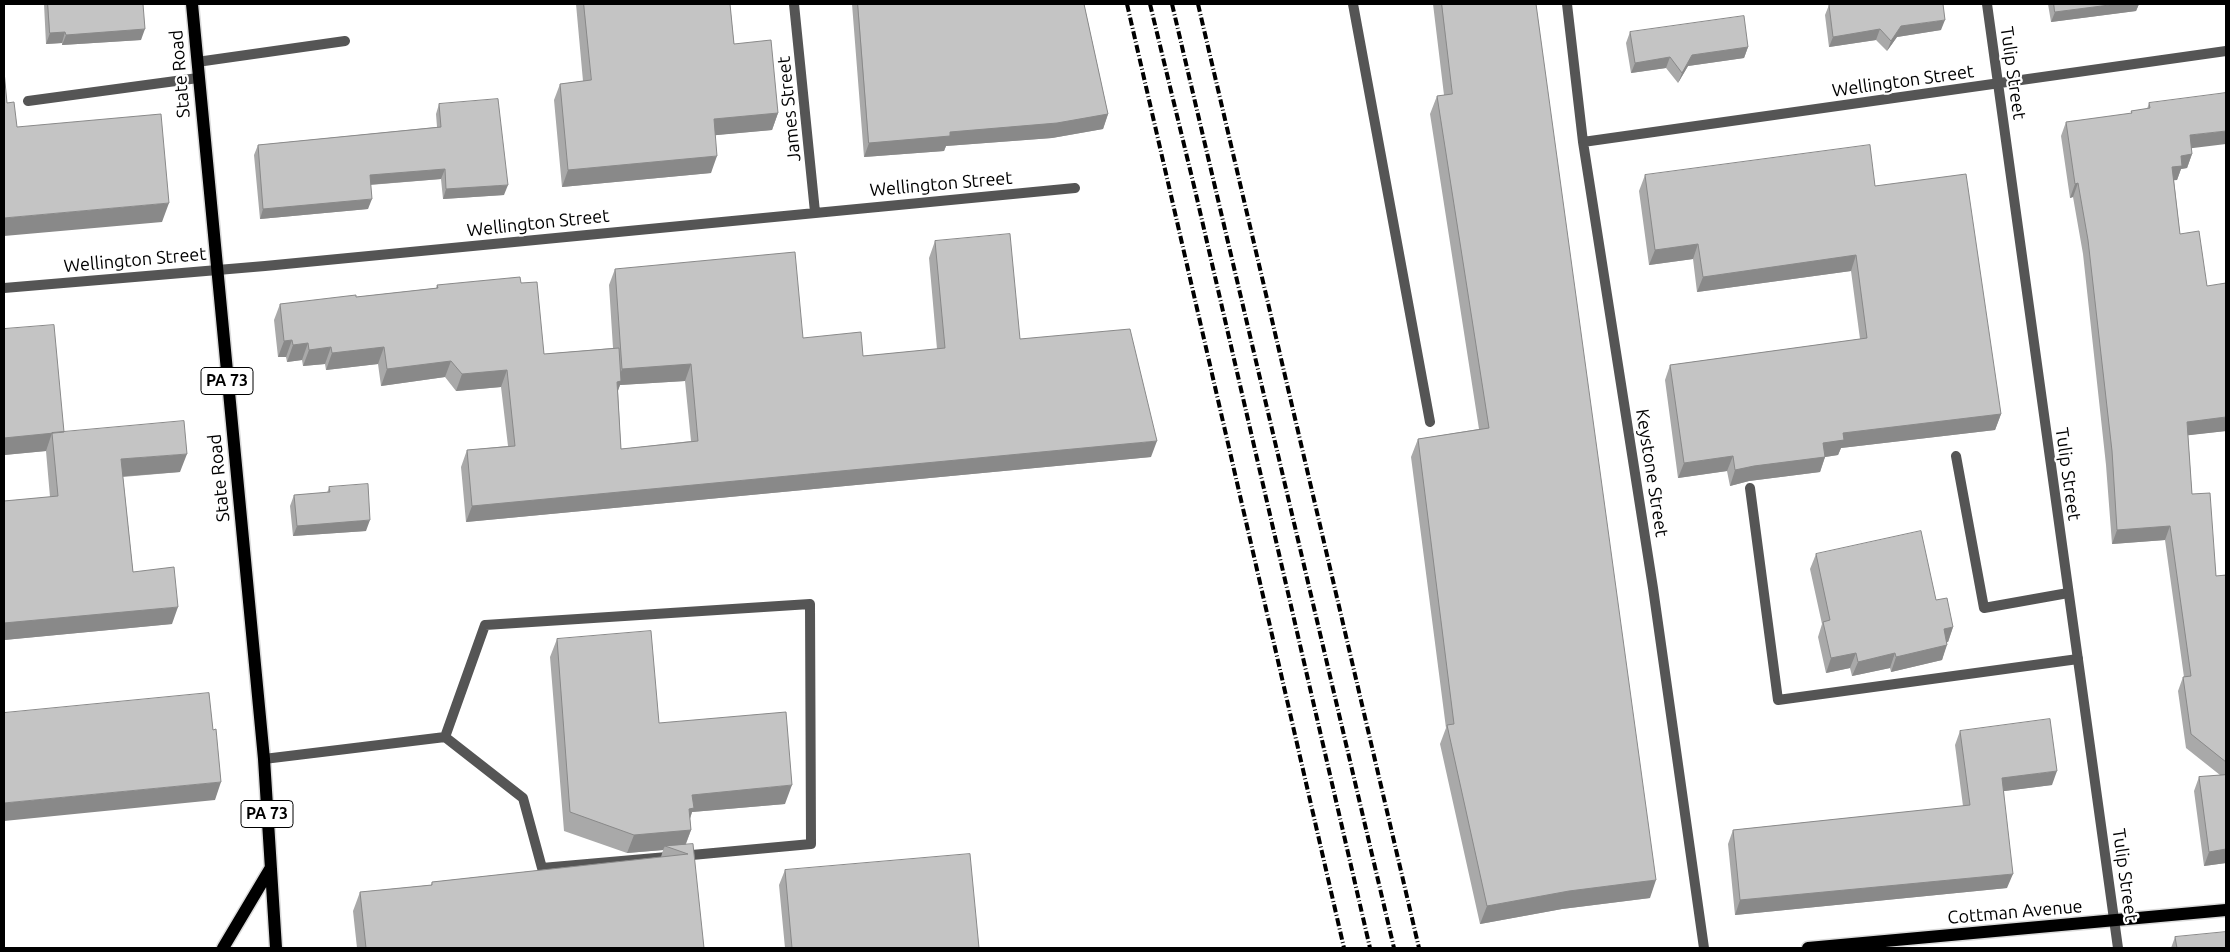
<!DOCTYPE html>
<html>
<head>
<meta charset="utf-8">
<style>
	body { margin:0 }
	#map { position:relative; width:2230px; height:952px; overflow:hidden; background:#fff; font-family:Ubuntu,sans-serif }
	canvas { display:block }
	.frame { position:absolute; inset:0; border:5px solid #000; pointer-events:none }
</style>
</head>
<body>
<div id="map">
<canvas width="2230" height="952"></canvas>
<div class="frame"></div>
</div>
<script>
const g = document.querySelector('canvas').getContext('2d');
g.lineJoin = 'round';
function trace(path, color, width, dash) { g.strokeStyle = color; g.lineWidth = width; g.lineCap = dash ? 'butt' : 'round'; g.setLineDash(dash || []); g.stroke(path); }
function fill(path, color) { g.fillStyle = color; g.fill(path, 'evenodd'); }
function write(font, color, halo, rows, align = 'center') {
  g.font = font + ' Ubuntu,sans-serif'; g.lineWidth = 4.5; g.setLineDash([]); g.textBaseline = 'middle'; g.strokeStyle = halo; g.fillStyle = color; for (const [text, x, y, turn = 0] of rows) {
    g.save(); g.translate(x, y); g.rotate((+turn || 0) * Math.PI / 180); g.textAlign = isNaN(turn) ? turn : align; if (halo) g.strokeText(text, 0, 0); g.fillText(text, 0, 0); g.restore();
  }
}
const primary = new Path2D(`
	M 192,4 L 264,759 L 276,948
	M 223,948 L 270,869
	M 1808,948 L 2226,910`);
trace(primary, '#dbdbdb', 15);
trace(new Path2D(`
	M 1353,4 L 1430,422
	M 197,62 L 345,41
	M 28,101 L 198,78
	M 1956,456 L 1984,608 L 2068,593
	M 1750,488 L 1778,700 L 2078,659
	M 445,737 L 523,798 L 542,868 L 667,857
	M 264,759 L 445,737 L 485,625 L 810,604 L 811,844 L 681,856`), '#555', 10);
trace(new Path2D(`
	M 794,4 L 815,212
	M 1567,4 L 1583,142 L 1653,588 L 1704,948
	M 1987,4 L 2118,948
	M 1583,142 L 2226,51
	M 4,288 L 265,266 L 1075,188`), '#555', 10);
trace(primary, '#000', 12);
trace(new Path2D(`
	M 1127,4 L 1344,948
	M 1150,4 L 1195,190 L 1370,948
	M 1172,4 L 1394,948
	M 1198,4 L 1419,948`), '#000', 4, [8, 2.5, 1, 2.5]);
fill(new Path2D(`
	M 44,4 L 143,4 L 141,40 L 62,45 L 62,43 L 46,44 Z
	M 576,4 L 730,4 L 734,44 L 778,113 L 772,130 L 715,135 L 711,173 L 562,187 L 554,100 L 560,84 L 583,81 Z
	M 852,4 L 1084,4 L 1108,114 L 1103,129 L 1052,138 L 946,146 L 944,151 L 864,157 Z
	M 1433,4 L 1536,4 L 1650,898 L 1562,909 L 1480,924 L 1440,744 L 1446,728 L 1411,457 L 1418,439 L 1479,429 L 1430,114 L 1437,96 L 1444,95 Z
	M 2048,4 L 2139,4 L 2136,11 L 2051,22 Z
	M 1829,5 L 1941,30 L 1897,37 L 1887,51 L 1876,40 L 1829,47 L 1825,15 Z
	M 1630,32 L 1748,47 L 1744,58 L 1688,66 L 1678,83 L 1666,68 L 1631,73 L 1626,43 Z
	M 2149,103 L 2191,149 L 2192,154 L 2187,168 L 2181,169 L 2177,180 L 2174,180 L 2180,234 L 2226,431 L 2188,435 L 2192,494 L 2216,576 L 2226,575 L 2226,863 L 2204,866 L 2194,791 L 2199,777 L 2220,775 L 2186,748 L 2178,691 L 2183,677 L 2184,677 L 2165,540 L 2112,544 L 2106,465 L 2083,254 L 2073,197 L 2070,198 L 2061,136 L 2066,122 L 2131,114 L 2131,111 L 2147,109 Z
	M 439,104 L 504,195 L 443,199 L 441,179 L 370,185 L 368,209 L 260,219 L 254,155 L 258,145 L 437,127 L 436,114 Z
	M 1645,175 L 1875,186 L 2001,414 L 1995,430 L 1841,448 L 1838,455 L 1825,457 L 1820,472 L 1749,481 L 1730,486 L 1727,471 L 1678,478 L 1665,380 L 1670,365 L 1860,339 L 1851,271 L 1697,292 L 1693,259 L 1649,265 L 1639,191 Z
	M 935,241 L 1020,339 L 1151,457 L 466,522 L 461,467 L 467,450 L 508,446 L 501,387 L 456,391 L 445,377 L 381,386 L 378,364 L 326,370 L 325,364 L 303,366 L 302,360 L 287,362 L 286,357 L 278,357 L 274,320 L 280,304 L 356,297 L 436,288 L 437,285 L 521,283 L 544,354 L 613,348 L 609,285 L 615,269 L 803,338 L 863,356 L 937,349 L 929,258 ZM 685,381 L 691,441 L 621,449 L 618,391 L 620,385 Z
	M 4,329 L 64,432 L 180,472 L 123,477 L 133,572 L 172,624 L 4,640 L 4,501 L 50,497 L 46,451 L 4,455 Z
	M 329,487 L 366,531 L 293,536 L 290,506 L 294,495 L 327,493 Z
	M 1816,554 L 1936,600 L 1953,627 L 1948,642 L 1947,642 L 1942,660 L 1891,672 L 1890,668 L 1852,676 L 1850,668 L 1826,673 L 1818,637 L 1822,624 L 1810,569 Z
	M 557,639 L 659,723 L 785,804 L 692,812 L 690,819 L 691,830 L 686,844 L 704,948 L 357,948 L 353,911 L 360,892 L 431,885 L 432,882 L 661,857 L 663,850 L 627,853 L 564,831 L 550,657 Z
	M 1960,731 L 2052,785 L 2004,791 L 2007,888 L 1735,915 L 1728,844 L 1733,830 L 1963,806 L 1955,745 Z
	M 785,870 L 979,948 L 785,948 L 779,885 Z
	M 2175,937 L 2226,948 L 2171,948 Z`), '#a9a9a9');
fill(new Path2D(`
	M 2117,4 L 2139,4 L 2136,11 L 2051,22 L 2055,12 Z
	M 1945,20 L 1941,30 L 1897,37 L 1887,51 L 1891,41 L 1901,26 Z
	M 145,29 L 141,40 L 62,45 L 66,35 Z
	M 1880,29 L 1876,40 L 1829,47 L 1833,37 Z
	M 65,32 L 62,43 L 46,44 L 50,33 Z
	M 1748,47 L 1744,58 L 1688,66 L 1678,83 L 1682,73 L 1692,55 Z
	M 1670,57 L 1666,68 L 1631,73 L 1635,63 Z
	M 778,113 L 772,130 L 707,136 L 714,119 Z
	M 1108,114 L 1103,129 L 1052,138 L 946,146 L 944,151 L 864,157 L 869,143 L 950,132 Z
	M 2226,131 L 2226,144 L 2185,149 L 2190,135 Z
	M 2192,154 L 2187,168 L 2181,169 L 2177,180 L 2167,181 L 2172,167 L 2181,156 Z
	M 717,156 L 711,173 L 562,187 L 568,170 Z
	M 445,169 L 441,179 L 366,185 L 370,175 Z
	M 2078,183 L 2073,197 L 2070,198 L 2075,184 Z
	M 508,185 L 504,195 L 443,199 L 446,189 Z
	M 372,199 L 368,209 L 260,219 L 263,209 Z
	M 169,203 L 162,222 L 4,236 L 4,218 Z
	M 1698,244 L 1693,259 L 1649,265 L 1655,250 Z
	M 1856,255 L 1851,271 L 1697,292 L 1703,277 Z
	M 292,340 L 286,357 L 278,357 L 284,341 Z
	M 308,343 L 302,360 L 287,362 L 293,345 Z
	M 331,347 L 325,364 L 303,366 L 309,350 Z
	M 384,347 L 378,364 L 326,370 L 332,353 Z
	M 451,361 L 445,377 L 381,386 L 387,369 Z
	M 691,364 L 685,381 L 620,385 L 615,398 L 611,398 L 622,369 Z
	M 507,370 L 501,387 L 456,391 L 462,374 Z
	M 2001,414 L 1995,430 L 1841,448 L 1838,455 L 1825,457 L 1820,472 L 1749,481 L 1730,486 L 1735,470 L 1843,433 Z
	M 2226,417 L 2226,431 L 2182,436 L 2187,422 Z
	M 64,432 L 52,433 L 46,451 L 4,455 L 4,438 Z
	M 1157,441 L 1151,457 L 466,522 L 472,506 Z
	M 187,454 L 180,472 L 115,477 L 121,459 Z
	M 1733,456 L 1727,471 L 1678,478 L 1684,463 Z
	M 370,520 L 366,531 L 293,536 L 297,526 Z
	M 2170,526 L 2165,540 L 2112,544 L 2117,530 Z
	M 178,607 L 172,624 L 4,640 L 4,623 Z
	M 1953,627 L 1948,642 L 1939,644 L 1944,629 Z
	M 1947,645 L 1942,660 L 1891,672 L 1896,657 Z
	M 1856,653 L 1850,668 L 1826,673 L 1831,658 Z
	M 1895,653 L 1890,668 L 1852,676 L 1858,662 Z
	M 2057,771 L 2052,785 L 1997,792 L 2002,778 Z
	M 221,782 L 215,800 L 4,821 L 4,803 Z
	M 792,785 L 785,804 L 692,812 L 687,827 L 687,813 L 692,795 Z
	M 691,830 L 684,848 L 665,846 L 663,850 L 627,853 L 634,835 Z
	M 2226,849 L 2226,863 L 2204,866 L 2209,852 Z
	M 2013,874 L 2007,888 L 1735,915 L 1740,900 Z
	M 1656,880 L 1650,898 L 1562,909 L 1480,924 L 1487,906 L 1569,891 Z`), '#898989');
const building = new Path2D(`
	M 48,4 L 143,4 L 145,29 L 66,35 L 65,32 L 50,33 Z
	M 584,4 L 730,4 L 734,44 L 771,40 L 778,113 L 714,119 L 717,156 L 568,170 L 560,84 L 591,80 Z
	M 858,4 L 1084,4 L 1108,114 L 1057,123 L 950,132 L 950,136 L 869,143 Z
	M 1442,4 L 1536,4 L 1656,880 L 1569,891 L 1487,906 L 1447,725 L 1454,724 L 1418,439 L 1489,428 L 1437,96 L 1452,94 Z
	M 1835,4 L 1943,4 L 1945,20 L 1901,26 L 1891,41 L 1880,29 L 1833,37 L 1829,5 Z
	M 2054,4 L 2117,4 L 2055,12 Z
	M 1744,16 L 1748,47 L 1692,55 L 1682,73 L 1670,57 L 1635,63 L 1630,32 Z
	M 4,71 L 7,103 L 14,102 L 17,127 L 161,114 L 169,203 L 4,218 Z
	M 2226,93 L 2226,131 L 2190,135 L 2192,154 L 2181,156 L 2182,166 L 2172,167 L 2180,234 L 2199,231 L 2207,286 L 2226,283 L 2226,417 L 2187,422 L 2192,494 L 2210,493 L 2216,576 L 2226,575 L 2226,762 L 2191,734 L 2183,677 L 2191,676 L 2170,526 L 2117,530 L 2112,451 L 2088,240 L 2078,183 L 2075,184 L 2066,122 L 2132,113 L 2131,111 L 2150,108 L 2149,103 Z
	M 498,99 L 508,185 L 446,189 L 445,169 L 370,175 L 372,199 L 263,209 L 258,145 L 441,127 L 439,104 Z
	M 1870,145 L 1875,186 L 1966,174 L 2001,414 L 1843,433 L 1844,440 L 1823,443 L 1825,457 L 1754,466 L 1735,470 L 1733,456 L 1684,463 L 1670,365 L 1867,338 L 1856,255 L 1703,277 L 1698,244 L 1655,250 L 1645,175 Z
	M 1010,234 L 1020,339 L 1130,329 L 1157,441 L 472,506 L 467,450 L 515,446 L 507,370 L 462,374 L 451,361 L 387,369 L 384,347 L 332,353 L 331,347 L 309,350 L 308,343 L 293,345 L 292,340 L 284,341 L 280,304 L 356,295 L 356,297 L 438,288 L 437,285 L 520,277 L 521,283 L 537,282 L 544,354 L 619,348 L 621,381 L 617,382 L 621,449 L 698,441 L 691,364 L 622,369 L 615,269 L 795,252 L 803,338 L 861,332 L 863,356 L 945,348 L 935,241 Z
	M 54,325 L 64,432 L 4,438 L 4,329 Z
	M 184,421 L 187,454 L 121,459 L 133,572 L 174,567 L 178,607 L 4,623 L 4,501 L 58,496 L 52,433 Z
	M 368,484 L 370,520 L 297,526 L 294,495 L 330,492 L 329,487 Z
	M 1921,531 L 1936,600 L 1947,598 L 1953,627 L 1944,629 L 1947,645 L 1896,657 L 1895,653 L 1858,662 L 1856,653 L 1831,658 L 1823,622 L 1830,620 L 1816,554 Z
	M 651,631 L 659,723 L 786,712 L 792,785 L 692,795 L 694,808 L 689,809 L 691,830 L 634,835 L 570,812 L 557,639 Z
	M 209,693 L 213,730 L 216,729 L 221,782 L 4,803 L 4,713 Z
	M 2050,719 L 2057,771 L 2002,778 L 2013,874 L 1740,900 L 1733,830 L 1970,805 L 1960,731 Z
	M 2226,775 L 2226,849 L 2209,852 L 2199,777 Z
	M 693,844 L 704,948 L 366,948 L 360,892 L 432,885 L 432,882 L 688,854 L 665,846 Z
	M 970,854 L 979,948 L 792,948 L 785,870 Z
	M 2226,932 L 2226,948 L 2177,948 L 2175,937 Z`);
fill(building, '#c4c4c4');
trace(building, '#898989', 1);
for (const [x, y, w] of [
	[227,381,52],
	[267,814,52]
]) { const box = new Path2D(); box.roundRect(x - w / 2, y - 13.5, w, 27, 4); g.fillStyle = '#fff'; g.fill(box); trace(box, '#000', 1); }
write('bold 16px', '#000', null, [
	["PA 73",227,381],
	["PA 73",267,814]
]);
write('18px', '#000', '#fff', [
	["Tulip Street",2013,73,82],
	["State Road",180,74,-95],
	["Wellington Street",1903,81,-8],
	["James Street",789,109,-96],
	["Wellington Street",941,184,-5],
	["Wellington Street",538,223,-6],
	["Wellington Street",135,260,-5],
	["Keystone Street",1652,473,81],
	["Tulip Street",2068,474,82],
	["State Road",219,478,-96],
	["Tulip Street",2125,875,82],
	["Cottman Avenue",2015,912,-5]
]);
</script>
</body>
</html>
